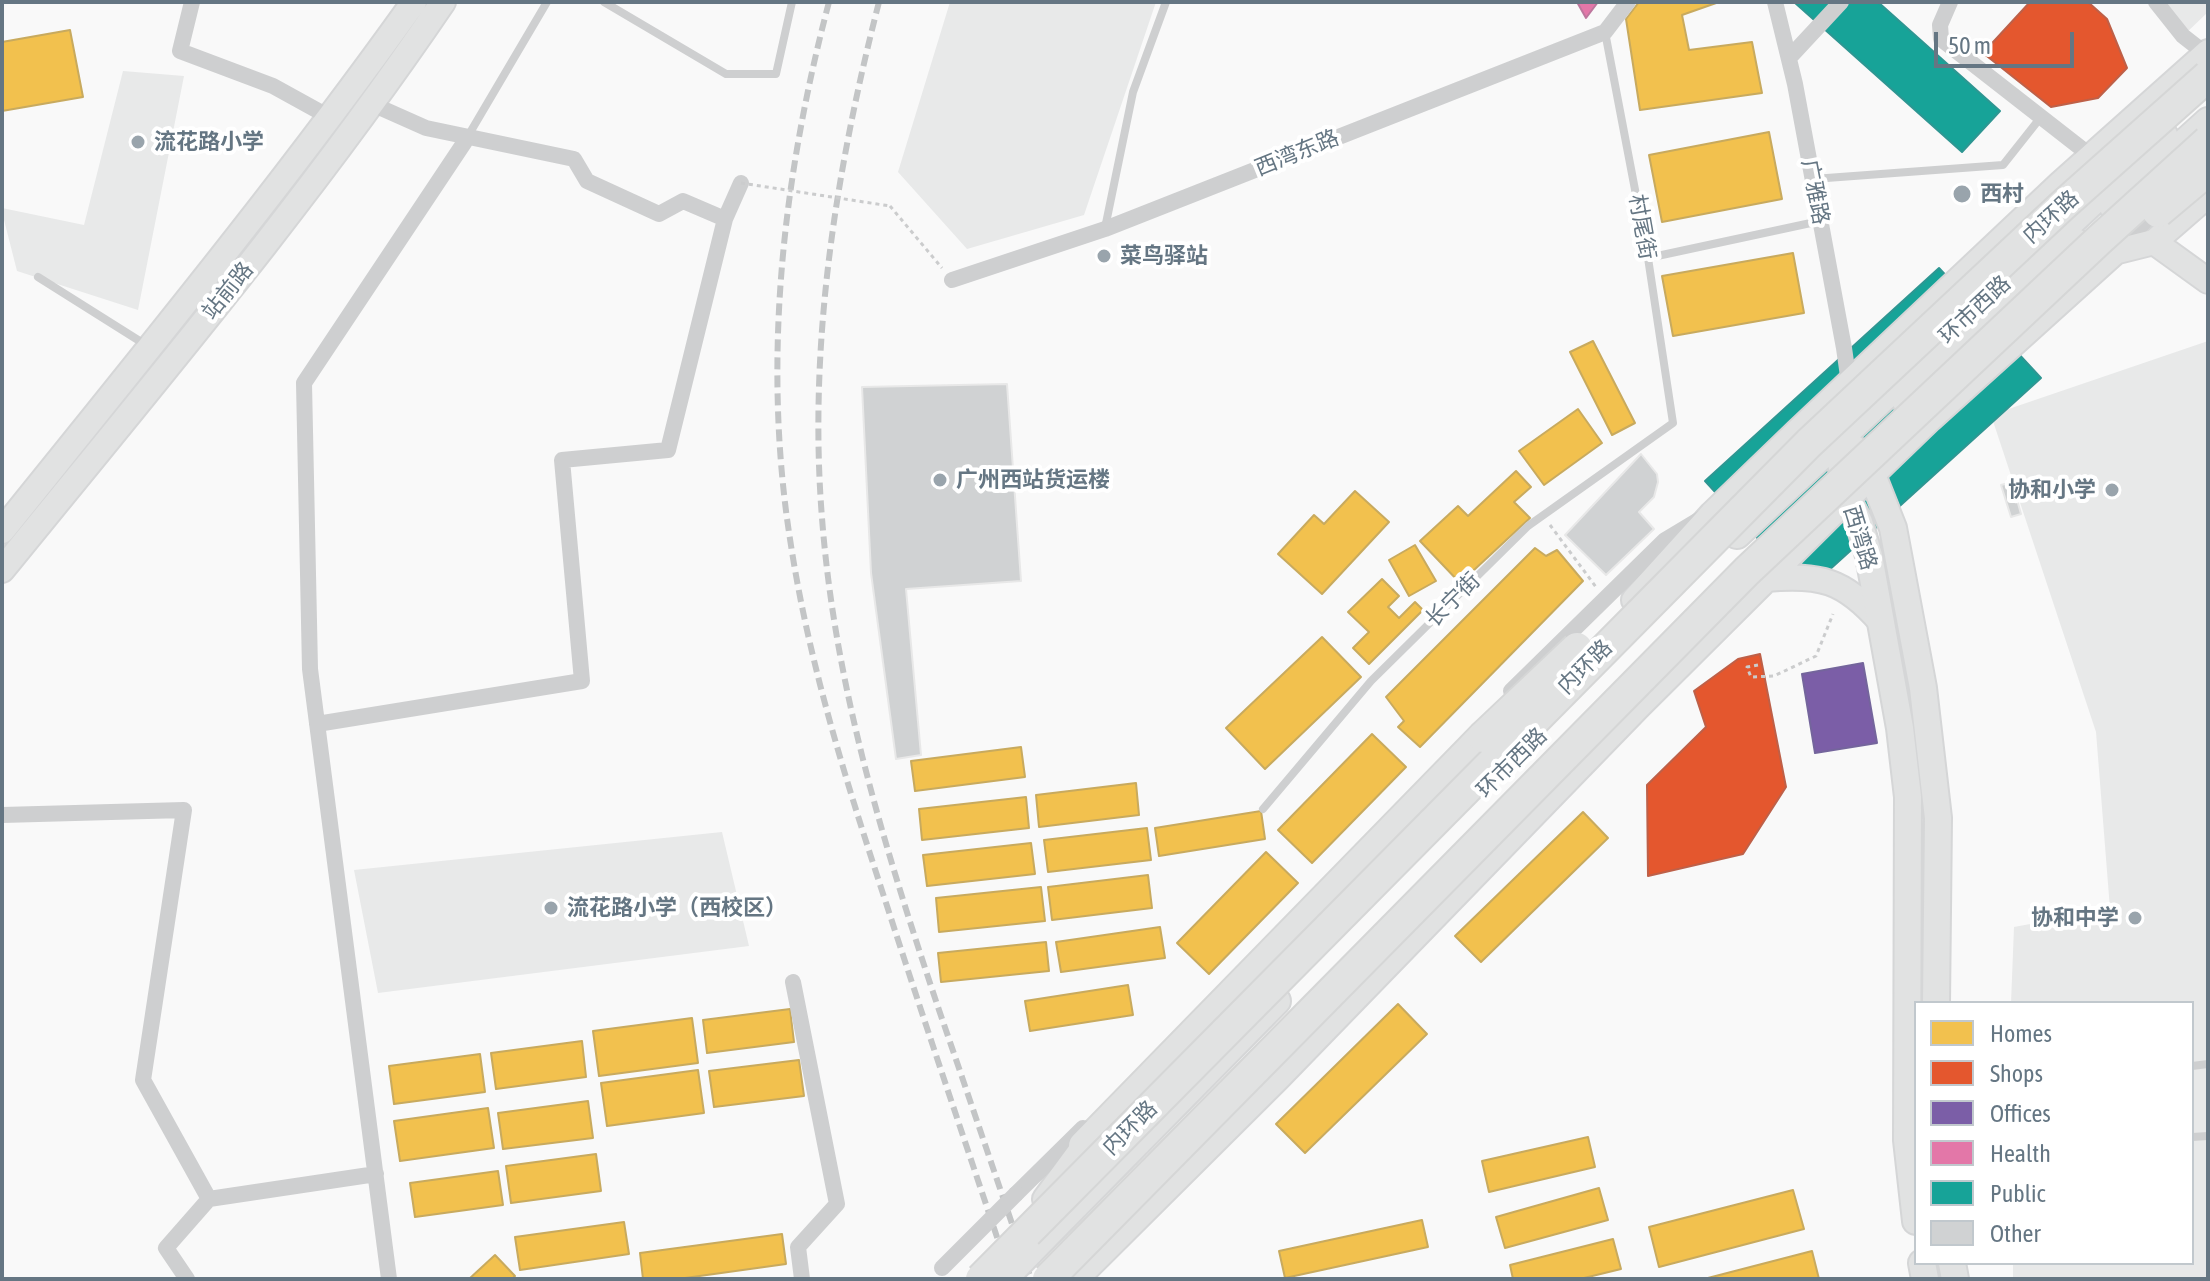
<!DOCTYPE html>
<html>
<head>
<meta charset="utf-8">
<style>
	body { margin:0 }
	#map { position:relative; width:2210px; height:1281px; overflow:hidden; background:#f9f9f9; font-family:"Asap Condensed",sans-serif }
	canvas { display:block }
	.frame { position:absolute; inset:0; border:4px solid #657683; pointer-events:none }
	.legend { position:absolute; left:1914px; top:1001px; width:280px; height:264px; box-sizing:border-box; background:#fff; border:2px solid #c1c8cd; margin:0; padding:10px 14px; list-style:none; font-size:24px; color:#657683 }
	.legend li { display:flex; align-items:center; gap:16px; height:40px }
	.legend b { width:40px; border:2px solid #c1c8cd }
	.scale { position:absolute; left:1934px; top:32px; width:140px; height:36px; box-sizing:border-box; border:4px solid #657683; border-top:0; padding-left:10px; font-size:24px; line-height:28px; white-space:nowrap; color:#657683; -webkit-text-stroke:6px #fff; paint-order:stroke }
</style>
</head>
<body>
<div id="map">
<canvas width="2210" height="1281"></canvas>
<div class="frame"></div>
<ul class="legend">
<li><b style="height:22px;background:#f2c14e"></b>Homes</li>
<li><b style="height:22px;background:#e4572e"></b>Shops</li>
<li><b style="height:22px;background:#7b5ea7"></b>Offices</li>
<li><b style="height:22px;background:#e377a8"></b>Health</li>
<li><b style="height:22px;background:#17a398"></b>Public</li>
<li><b style="height:22px;background:#d0d2d3"></b>Other</li>
</ul>
<div class="scale">50 m</div>
</div>
<script>
const g = document.querySelector('canvas').getContext('2d');
g.lineJoin = 'round';
function fill(path, color) { g.fillStyle = color; g.fill(path, 'evenodd'); }
function trace(path, color, width, dash) { g.strokeStyle = color; g.lineWidth = width; g.lineCap = dash ? 'butt' : 'round'; g.setLineDash(dash || []); g.stroke(path); }
function write(font, color, halo, rows, align = 'center') {
  g.font = font + ' "Asap Condensed","Noto Sans SC",sans-serif'; g.lineWidth = 8; g.setLineDash([]); g.textBaseline = 'middle'; g.strokeStyle = halo; g.fillStyle = color; for (const [text, x, y, turn = 0] of rows) {
    g.save(); g.translate(x, y); g.rotate((+turn || 0) * Math.PI / 180); g.textAlign = isNaN(turn) ? turn : align; if (halo) g.strokeText(text, 0, 0); g.fillText(text, 0, 0); g.restore();
  }
}
fill(new Path2D(`
	M 950,2 L 1156,2 L 1084,215 L 967,249 L 898,172 Z
	M 2156,2 L 2208,2 L 2208,12 L 2183,36 Z
	M 123,71 L 184,76 L 138,310 L 17,271 L 2,212 L 2,208 L 84,225 Z
	M 2208,341 L 2208,1279 L 2013,1279 L 2013,1263 L 2192,1263 L 2192,1003 L 2011,1003 L 2014,927 L 2110,909 L 2096,732 L 1991,415 Z
	M 722,832 L 749,946 L 378,993 L 354,870 Z`), '#e8e9e9');
const homes = new Path2D(`
	M 1639,2 L 1719,2 L 1682,15 L 1689,50 L 1752,42 L 1762,93 L 1640,110 L 1626,19 Z
	M 2054,2 L 2082,2 L 2103,23 L 2093,39 L 2109,56 L 2078,87 L 2060,68 L 2037,91 L 1983,53 L 2010,29 L 2026,38 Z
	M 70,30 L 83,97 L 2,111 L 2,42 Z
	M 1769,132 L 1782,199 L 1662,222 L 1649,155 Z
	M 1793,253 L 1804,313 L 1673,336 L 1662,276 Z
	M 1593,341 L 1635,423 L 1612,435 L 1570,352 Z
	M 1578,409 L 1602,443 L 1544,485 L 1519,451 Z
	M 1516,471 L 1531,487 L 1514,502 L 1530,518 L 1460,583 L 1420,541 L 1458,506 L 1468,516 Z
	M 1355,491 L 1389,522 L 1322,594 L 1278,554 L 1314,515 L 1324,524 Z
	M 1415,545 L 1436,581 L 1409,596 L 1389,560 Z
	M 1535,548 L 1546,556 L 1557,550 L 1583,581 L 1420,747 L 1398,727 L 1404,721 L 1386,697 Z
	M 1382,579 L 1399,596 L 1388,607 L 1399,618 L 1415,602 L 1423,610 L 1369,664 L 1353,648 L 1369,632 L 1348,612 Z
	M 1322,637 L 1361,677 L 1265,769 L 1226,728 Z
	M 1372,734 L 1406,767 L 1312,863 L 1278,830 Z
	M 1021,747 L 1025,777 L 915,791 L 911,761 Z
	M 1136,783 L 1139,815 L 1039,827 L 1036,795 Z
	M 1026,797 L 1029,828 L 922,840 L 919,809 Z
	M 1261,811 L 1265,839 L 1159,856 L 1155,828 Z
	M 1583,812 L 1608,838 L 1481,962 L 1455,936 Z
	M 1147,828 L 1151,860 L 1048,872 L 1044,840 Z
	M 1031,843 L 1035,874 L 927,886 L 923,855 Z
	M 1266,852 L 1298,883 L 1209,974 L 1177,943 Z
	M 1148,875 L 1152,908 L 1052,920 L 1048,887 Z
	M 1041,887 L 1045,921 L 939,932 L 936,898 Z
	M 1160,927 L 1165,958 L 1061,972 L 1056,942 Z
	M 1046,942 L 1049,971 L 941,982 L 938,953 Z
	M 1128,985 L 1133,1015 L 1030,1031 L 1025,1001 Z
	M 1398,1004 L 1427,1034 L 1305,1153 L 1276,1124 Z
	M 790,1009 L 794,1042 L 707,1053 L 703,1020 Z
	M 692,1018 L 698,1063 L 599,1076 L 593,1031 Z
	M 582,1041 L 586,1077 L 496,1089 L 491,1053 Z
	M 480,1054 L 485,1092 L 394,1104 L 389,1066 Z
	M 799,1060 L 804,1096 L 714,1107 L 709,1071 Z
	M 698,1070 L 704,1113 L 607,1126 L 601,1083 Z
	M 588,1101 L 593,1138 L 503,1149 L 498,1113 Z
	M 488,1108 L 494,1148 L 400,1161 L 394,1121 Z
	M 1588,1137 L 1595,1167 L 1489,1192 L 1482,1161 Z
	M 596,1154 L 601,1191 L 511,1203 L 506,1166 Z
	M 498,1171 L 503,1205 L 415,1217 L 410,1183 Z
	M 1599,1188 L 1608,1220 L 1505,1248 L 1496,1217 Z
	M 1793,1190 L 1804,1229 L 1659,1267 L 1649,1227 Z
	M 1422,1220 L 1428,1247 L 1285,1278 L 1279,1251 Z
	M 624,1222 L 629,1254 L 520,1270 L 515,1237 Z
	M 782,1234 L 786,1264 L 678,1279 L 643,1279 L 640,1253 Z
	M 1613,1239 L 1621,1269 L 1580,1279 L 1513,1279 L 1510,1265 Z
	M 1812,1251 L 1819,1279 L 1704,1279 Z
	M 495,1255 L 515,1276 L 512,1279 L 469,1279 Z`);
fill(homes, '#f2c14e');
trace(homes, '#c8aa5e', 2);
const shops = new Path2D(`
	M 2030,2 L 2088,2 L 2107,19 L 2127,68 L 2098,98 L 2051,107 L 1983,53 Z
	M 1760,654 L 1786,787 L 1743,854 L 1648,876 L 1647,785 L 1706,727 L 1694,691 L 1738,659 Z`);
fill(shops, '#e4572e');
trace(shops, '#be6048', 2);
const offices = new Path2D(`
	M 1863,663 L 1877,743 L 1815,753 L 1802,674 Z`);
fill(offices, '#7b5ea7');
trace(offices, '#74659c', 2);
const health = new Path2D(`
	M 1577,2 L 1598,2 L 1586,18 Z`);
fill(health, '#e377a8');
trace(health, '#bd779d', 2);
const public = new Path2D(`
	M 1794,2 L 1878,2 L 2000,111 L 1962,152 Z
	M 1939,268 L 2041,378 L 1806,591 L 1705,481 Z`);
fill(public, '#17a398');
trace(public, '#2e9692', 2);
const building = new Path2D(`
	M 1007,384 L 1021,581 L 906,589 L 921,755 L 896,759 L 871,573 L 862,387 Z
	M 1641,454 L 1657,474 L 1658,482 L 1654,497 L 1639,512 L 1654,529 L 1606,575 L 1565,535 Z
	M 2012,482 L 2021,514 L 2011,517 L 2001,485 Z`);
fill(building, '#d0d2d3');
trace(building, '#e8e8e8', 2);
const secondary = new Path2D(`
	M 2154,242 L 2208,281
	M 2098,256 L 2154,242 L 2208,195
	M 2,531 C 142,357 284,184 414,2
	M 2,570 C 153,384 308,201 443,2
	M 1766,579 C 1820,574 1844,580 1880,621
	M 1634,600 L 1712,514 L 1797,432 L 2060,184 L 2208,52
	M 1045,1199 L 1084,1146
	M 1076,1279 L 1278,1078 L 1638,707 L 1847,499 L 1930,419 L 2114,253`);
const primary = new Path2D(`
	M 2113,207 L 2208,121
	M 1905,400 L 2076,242
	M 1853,448 L 1872,475 L 1893,528 L 1923,688 L 1938,818 L 1936,1003
	M 1841,462 L 1847,499 L 1859,522 L 1869,556 L 1900,728 L 1908,797 L 1907,1140 L 1916,1221
	M 1737,535 L 2164,135
	M 1029,1253 L 1277,1001
	M 1922,1263 L 1925,1279
	M 1952,1263 L 1955,1279`);
const highway = new Path2D(`
	M 1084,1146 L 1483,737`);
trace(secondary, '#d5d6d7', 28);
trace(primary, '#d5d6d7', 30);
trace(highway, '#d5d6d6', 34);
trace(new Path2D(`
	M 890,206 L 942,268
	M 1550,525 L 1596,587
	M 1758,665 L 1747,667 L 1751,677 L 1774,676 L 1816,656 L 1833,614`), '#cbcccd', 3, [4, 4]);
trace(new Path2D(`
	M 604,2 L 726,74 L 776,74 L 792,2
	M 468,136 L 547,2
	M 1813,179 L 2003,165 L 2041,117
	M 1105,228 L 1133,92 L 1166,2
	M 1648,258 L 1820,221
	M 38,277 L 146,345
	M 1263,809 L 1371,681 L 1528,526 L 1673,423 L 1648,258 L 1605,32
	M 2192,1066 L 2208,1064
	M 2192,1137 L 2208,1136`), '#cecfd0', 8);
trace(new Path2D(`
	M 192,2 L 180,51 L 273,86 L 331,118
	M 1775,2 L 1795,84 L 1844,348 L 1849,383
	M 1950,2 L 1940,25 L 1941,39 L 2091,156
	M 2156,2 L 2183,36 L 2206,54
	M 1789,58 L 1841,2
	M 372,104 L 426,128 L 574,159 L 587,181 L 659,214 L 683,201 L 725,219 L 741,183
	M 2118,249 L 2160,206
	M 952,280 L 1105,229 L 1605,32 L 1628,2
	M 1511,691 L 1665,540 L 1700,519
	M 317,724 L 582,681 L 562,460 L 668,450 L 725,219
	M 2,815 L 184,810 L 143,1080 L 209,1199 L 376,1174
	M 793,982 L 837,1204 L 798,1247 L 802,1279
	M 1016,1194 L 1083,1128
	M 187,1279 L 166,1248 L 209,1199
	M 389,1279 L 310,669 L 304,383 L 468,137`), '#cecfd0', 16);
trace(secondary, '#e1e2e2', 24);
trace(primary, '#e1e2e2', 26);
trace(highway, '#e1e2e2', 30);
trace(new Path2D(`
	M 829,2 C 783,176 762,360 790,539 C 809,666 848,787 888,909 C 928,1033 970,1156 1011,1279
	M 879,2 C 836,169 808,345 822,518 C 835,689 885,849 939,1010 C 970,1100 1000,1189 1031,1279`), '#c3c5c6', 6, [12, 6]);
const primaryBridge = new Path2D(`
	M 1004,1279 L 1029,1253`);
const highwayBridge = new Path2D(`
	M 2158,212 L 2208,170
	M 1483,737 L 1577,648
	M 981,1279 L 1809,443 L 2062,206 L 2208,76
	M 1048,1279 L 1747,571 L 2099,240 L 2208,141`);
trace(primaryBridge, '#d5d6d7', 30, []);
trace(highwayBridge, '#d5d6d6', 34, []);
trace(new Path2D(`
	M 741,183 L 890,206`), '#cbcccd', 3, [4, 4]);
trace(new Path2D(`
	M 942,1268 L 1016,1194`), '#cecfd0', 16);
trace(primaryBridge, '#e1e2e2', 26);
trace(highwayBridge, '#e1e2e2', 30);
for (const [x, y, r, color] of [
	[138,142,8,"#99a4ac"],
	[1962,194,10,"#99a4ac"],
	[1104,256,8,"#99a4ac"],
	[940,480,8,"#99a4ac"],
	[2112,490,8,"#99a4ac"],
	[551,908,8,"#99a4ac"],
	[2135,918,8,"#99a4ac"]
]) { const dot = new Path2D(); dot.arc(x, y, r, 0, 2 * Math.PI); g.fillStyle = color; g.fill(dot); trace(dot, '#fff', 3); }
write('bold 22px', '#657683', '#fff', [
	["流花路小学",154,142],
	["西村",1980,194],
	["菜鸟驿站",1120,256],
	["广州西站货运楼",956,480],
	["协和小学",2096,490,"right"],
	["流花路小学（西校区）",567,908],
	["协和中学",2119,918,"right"]
], 'left');
write('22px', '#657683', '#fff', [
	["西湾东路",1297,153,-22],
	["广雅路",1815,192,79],
	["内环路",2051,217,-42],
	["村尾街",1642,227,80],
	["站前路",228,291,-51],
	["环市西路",1975,310,-43],
	["西湾路",1860,538,73],
	["长宁街",1453,600,-45],
	["内环路",1585,667,-45],
	["环市西路",1512,763,-45],
	["内环路",1130,1128,-45]
]);
</script>
</body>
</html>
